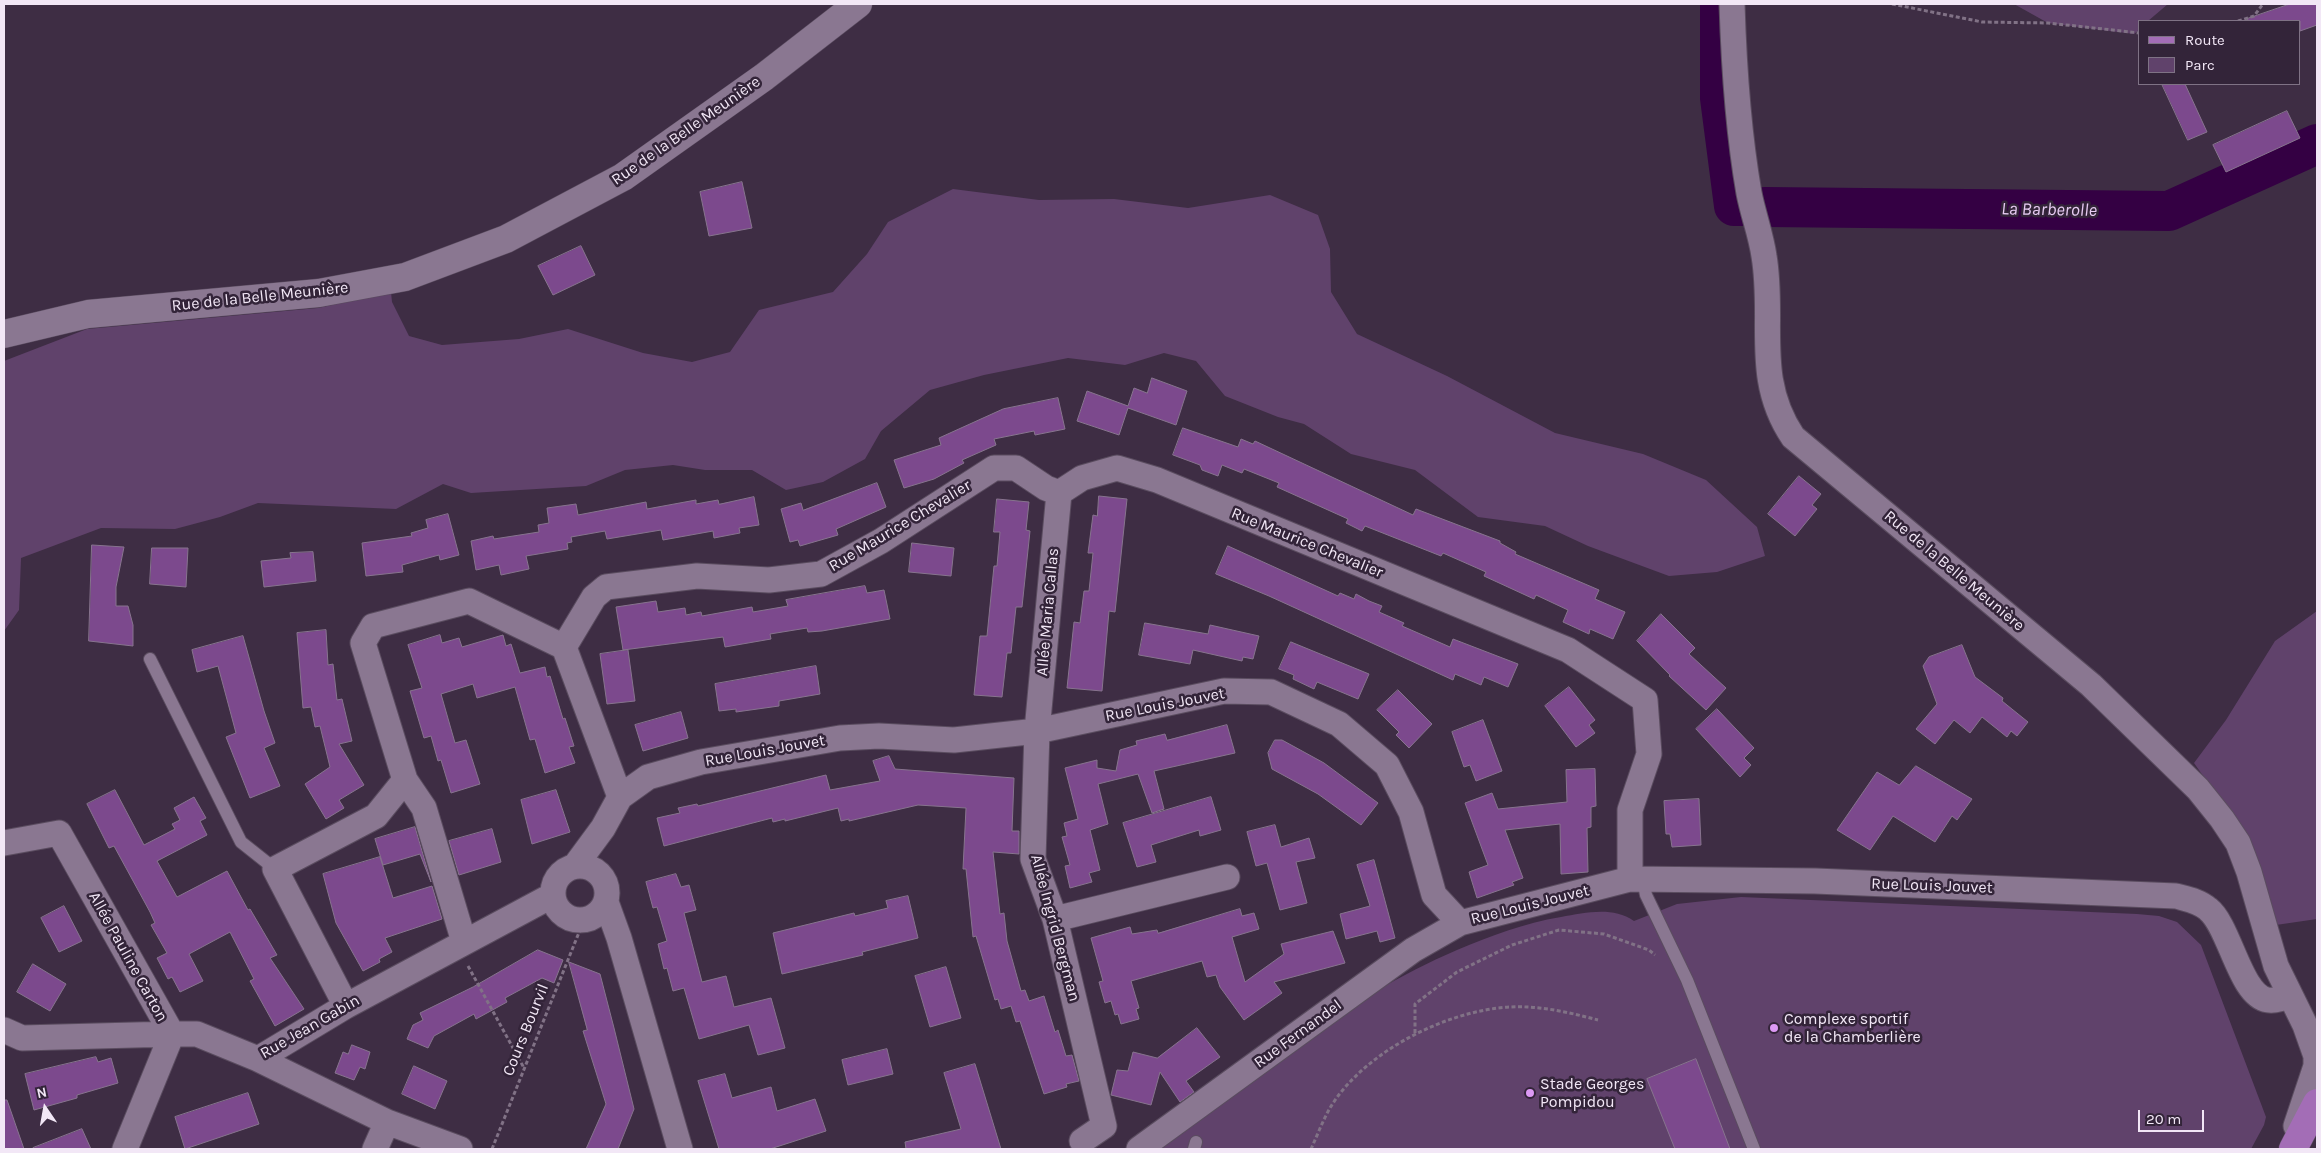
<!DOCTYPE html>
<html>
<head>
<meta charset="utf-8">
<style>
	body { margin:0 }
	#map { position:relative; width:2321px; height:1153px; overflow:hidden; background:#3e2d44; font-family:Karla,sans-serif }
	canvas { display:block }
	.frame { position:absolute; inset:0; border:5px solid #f2e7f6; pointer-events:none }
	.legend { position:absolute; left:2138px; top:20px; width:162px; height:65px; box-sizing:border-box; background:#332439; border:1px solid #7f7285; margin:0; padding:6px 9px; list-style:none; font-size:15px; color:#f2e7f6 }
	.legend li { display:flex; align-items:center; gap:10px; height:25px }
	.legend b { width:25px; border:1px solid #7f7285 }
	.north { position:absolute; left:20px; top:1083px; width:50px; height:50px; -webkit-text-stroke:4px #332439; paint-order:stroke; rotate:348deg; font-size:14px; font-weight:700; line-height:20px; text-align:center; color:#f2e7f6 }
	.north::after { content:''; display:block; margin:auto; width:18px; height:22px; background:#f2e7f6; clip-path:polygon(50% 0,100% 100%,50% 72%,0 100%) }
	.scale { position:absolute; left:2138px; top:1110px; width:66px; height:22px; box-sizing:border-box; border:2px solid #f2e7f6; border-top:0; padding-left:6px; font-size:15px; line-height:18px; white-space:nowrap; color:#f2e7f6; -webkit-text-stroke:4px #332439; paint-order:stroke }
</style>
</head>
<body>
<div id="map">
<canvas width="2321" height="1153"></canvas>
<div class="frame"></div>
<ul class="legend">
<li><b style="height:6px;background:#a36db6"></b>Route</li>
<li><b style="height:14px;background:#60426b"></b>Parc</li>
</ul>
<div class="north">N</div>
<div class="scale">20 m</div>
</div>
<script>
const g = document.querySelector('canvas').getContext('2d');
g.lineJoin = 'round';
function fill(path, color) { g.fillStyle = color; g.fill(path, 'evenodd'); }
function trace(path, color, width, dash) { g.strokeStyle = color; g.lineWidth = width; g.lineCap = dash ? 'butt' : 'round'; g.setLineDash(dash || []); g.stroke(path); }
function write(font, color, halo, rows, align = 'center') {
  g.font = font + ' Karla,sans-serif'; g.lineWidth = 5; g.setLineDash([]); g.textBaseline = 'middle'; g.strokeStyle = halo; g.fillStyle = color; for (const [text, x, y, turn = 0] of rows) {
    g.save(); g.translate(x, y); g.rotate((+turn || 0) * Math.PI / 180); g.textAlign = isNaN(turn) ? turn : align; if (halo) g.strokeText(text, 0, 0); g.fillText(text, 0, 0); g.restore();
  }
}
fill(new Path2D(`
	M 2014,4 L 2168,4 L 2148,21 L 2140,21 L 2140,29 L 2134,34 L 2048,23 Z
	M 953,189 L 1039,200 L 1114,199 L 1188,208 L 1270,195 L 1318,215 L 1330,249 L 1331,292 L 1357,334 L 1447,376 L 1555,433 L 1643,454 L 1706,480 L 1757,527 L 1765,556 L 1717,572 L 1669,576 L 1588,546 L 1545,526 L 1478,517 L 1415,470 L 1351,454 L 1304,424 L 1278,417 L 1225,396 L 1196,361 L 1164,353 L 1125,365 L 1068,358 L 984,375 L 930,390 L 881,431 L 865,459 L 823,482 L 786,490 L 752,470 L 705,470 L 673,465 L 625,470 L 586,486 L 471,493 L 443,484 L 396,509 L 258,503 L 220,517 L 175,529 L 101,528 L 21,558 L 19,610 L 4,631 L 4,361 L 87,329 L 318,308 L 391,292 L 392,302 L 409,336 L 442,345 L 519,339 L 568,329 L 643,353 L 692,362 L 730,352 L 759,310 L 833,292 L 867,254 L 888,222 Z
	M 2317,611 L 2317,919 L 2269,926 L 2254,848 L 2194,763 L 2226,720 L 2275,641 Z
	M 1741,897 L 2137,914 L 2159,916 L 2177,922 L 2201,945 L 2266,1117 L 2264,1125 L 2251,1149 L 1160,1149 C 1254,1073 1345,998 1457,950 C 1491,936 1524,923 1561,917 C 1585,913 1612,906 1634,921 L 1677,904 Z`), '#60426b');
trace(new Path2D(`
	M 1720,4 L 1720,98 L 1734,206 L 1741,206
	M 1765,207 L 2169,211 L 2317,144`), '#340043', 40);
const building = new Path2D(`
	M 2290,4 L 2317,4 L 2317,25 L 2300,31 L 2300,21 L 2248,21 L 2247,19 Z
	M 2162,84 L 2185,84 L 2207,132 L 2188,140 Z
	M 2287,111 L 2300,138 L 2226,172 L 2213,145 Z
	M 742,182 L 752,228 L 709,236 L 700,192 Z
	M 581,246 L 595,275 L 553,295 L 538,266 Z
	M 1152,378 L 1187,391 L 1176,425 L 1128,408 L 1119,435 L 1077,421 L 1087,391 L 1128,406 L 1134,388 L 1147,393 Z
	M 1058,398 L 1065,429 L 1035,435 L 1034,431 L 994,439 L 996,445 L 962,460 L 964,463 L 934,479 L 904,488 L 894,460 L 941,445 L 939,438 L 1003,409 Z
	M 1183,428 L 1238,447 L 1241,439 L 1253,444 L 1255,441 L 1413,515 L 1416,509 L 1500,541 L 1500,543 L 1516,552 L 1515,554 L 1599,590 L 1595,599 L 1625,612 L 1613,639 L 1590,629 L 1589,634 L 1563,622 L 1568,610 L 1536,595 L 1534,599 L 1484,576 L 1486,572 L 1443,553 L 1441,556 L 1365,526 L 1362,531 L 1346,523 L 1348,519 L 1277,487 L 1279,483 L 1244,469 L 1242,473 L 1222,465 L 1218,476 L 1202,470 L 1200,465 L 1173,455 Z
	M 1799,476 L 1821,494 L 1812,505 L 1817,509 L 1795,536 L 1768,514 Z
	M 877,483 L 886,507 L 836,529 L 838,535 L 800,546 L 798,540 L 790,542 L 781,509 L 801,503 L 803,510 Z
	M 1099,496 L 1127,499 L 1115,612 L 1109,611 L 1102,691 L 1067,688 L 1074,622 L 1080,623 L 1084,591 L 1089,591 L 1093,553 L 1088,553 L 1093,515 L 1097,516 Z
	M 754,497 L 759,525 L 739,528 L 740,533 L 714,538 L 713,531 L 663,540 L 661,530 L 607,539 L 605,531 L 571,537 L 572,542 L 567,543 L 568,549 L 526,556 L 529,569 L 501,575 L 499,565 L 476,570 L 471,541 L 493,536 L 494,539 L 539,532 L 538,525 L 549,523 L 547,508 L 576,504 L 578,515 L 646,502 L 647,509 L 696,500 L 696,504 L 718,500 L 719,504 Z
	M 997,499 L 1029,502 L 1026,530 L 1030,531 L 1022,607 L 1016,607 L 1011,653 L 1007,653 L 1002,697 L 974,695 L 980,636 L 987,636 L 994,566 L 997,566 L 1000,532 L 994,532 Z
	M 448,514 L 459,555 L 440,560 L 439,555 L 402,565 L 403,572 L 366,576 L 362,543 L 412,536 L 411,533 L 428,528 L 426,520 Z
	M 912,543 L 954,548 L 951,576 L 909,572 Z
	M 92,545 L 124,547 L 116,587 L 116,606 L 128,606 L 133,625 L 133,646 L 89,641 Z
	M 1228,546 L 1338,596 L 1340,593 L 1354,599 L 1356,594 L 1369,601 L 1382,606 L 1379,612 L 1404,623 L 1402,626 L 1450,647 L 1453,639 L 1518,664 L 1508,687 L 1484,677 L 1481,685 L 1455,674 L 1453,680 L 1269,596 L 1216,574 Z
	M 152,548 L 188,548 L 186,587 L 150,584 Z
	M 313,552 L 316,581 L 264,587 L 261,561 L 291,558 L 290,553 Z
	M 865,586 L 867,593 L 884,590 L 890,619 L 822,631 L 808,632 L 807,628 L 770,634 L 771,639 L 725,647 L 723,637 L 623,650 L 616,607 L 656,601 L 658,612 L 685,608 L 686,615 L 701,612 L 702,616 L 752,607 L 753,612 L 788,606 L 786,600 Z
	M 1661,614 L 1695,648 L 1689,654 L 1726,688 L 1706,710 L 1669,676 L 1670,675 L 1637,641 Z
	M 1145,623 L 1208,634 L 1210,625 L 1259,636 L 1253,659 L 1243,657 L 1242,661 L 1193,650 L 1190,664 L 1139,655 Z
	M 326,630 L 328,665 L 333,664 L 337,700 L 342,699 L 352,741 L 339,744 L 364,785 L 339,800 L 344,808 L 326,819 L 305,784 L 330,767 L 320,726 L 315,727 L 311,707 L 303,708 L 297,633 Z
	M 440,635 L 442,643 L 459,638 L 462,647 L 503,635 L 506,646 L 511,644 L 520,673 L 545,667 L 547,677 L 550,676 L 563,719 L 565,718 L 574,746 L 569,747 L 575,763 L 545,773 L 535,739 L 530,740 L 515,687 L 477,698 L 473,684 L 441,694 L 455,743 L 466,740 L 480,784 L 451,793 L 441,760 L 438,761 L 431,736 L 424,738 L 410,691 L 422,688 L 408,645 Z
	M 243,636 L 264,711 L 275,743 L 264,748 L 280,786 L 250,798 L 226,737 L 236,733 L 218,666 L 197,672 L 192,650 Z
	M 1291,642 L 1369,674 L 1358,699 L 1317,682 L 1314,689 L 1293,679 L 1294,675 L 1279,669 Z
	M 1962,645 L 1975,677 L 2003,698 L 2002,701 L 2028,722 L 2017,736 L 2011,731 L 2007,737 L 1982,717 L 1970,733 L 1954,720 L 1935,744 L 1916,729 L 1937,704 L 1923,666 L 1929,657 Z
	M 628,650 L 635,701 L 607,704 L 600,654 Z
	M 816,666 L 820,694 L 779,701 L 779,706 L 736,712 L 736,709 L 719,711 L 715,684 Z
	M 1569,687 L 1595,720 L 1589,725 L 1595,733 L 1576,747 L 1545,706 Z
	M 1398,690 L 1432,724 L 1409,748 L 1396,735 L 1399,732 L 1377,710 Z
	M 1717,709 L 1754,748 L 1744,758 L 1751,765 L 1740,777 L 1696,729 Z
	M 681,712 L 688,738 L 643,751 L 635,725 Z
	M 1483,720 L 1502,771 L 1476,781 L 1470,765 L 1464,767 L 1452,732 Z
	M 1227,725 L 1235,753 L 1154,771 L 1164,809 L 1152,813 L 1138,774 L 1098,784 L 1108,824 L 1090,830 L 1100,870 L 1089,873 L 1092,882 L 1070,888 L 1065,866 L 1070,865 L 1062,837 L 1067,836 L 1064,823 L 1078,819 L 1065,768 L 1097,760 L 1097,768 L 1116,771 L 1120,750 L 1137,745 L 1136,741 L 1165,734 L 1167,740 Z
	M 1275,740 L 1282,740 L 1324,763 L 1378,803 L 1361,825 L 1318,794 L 1272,769 L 1268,753 Z
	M 889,756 L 895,769 L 1014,778 L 1012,831 L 1019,831 L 1019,854 L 993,852 L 1000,914 L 1004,913 L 1007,941 L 1021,991 L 1025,990 L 1029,1001 L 1044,996 L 1055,1032 L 1058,1030 L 1066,1056 L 1072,1055 L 1079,1081 L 1066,1084 L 1067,1087 L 1044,1094 L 1020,1021 L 1016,1022 L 1011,1006 L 1001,1009 L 998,999 L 995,1000 L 976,936 L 973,937 L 966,869 L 963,869 L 966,808 L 918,805 L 849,821 L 849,819 L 841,821 L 838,808 L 785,821 L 785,819 L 773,822 L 772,818 L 664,846 L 657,818 L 680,813 L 678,808 L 697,804 L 698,806 L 826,775 L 830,790 L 880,781 L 873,761 Z
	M 1916,766 L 1972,799 L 1957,820 L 1952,816 L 1935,842 L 1893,816 L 1870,850 L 1837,830 L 1877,772 L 1899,785 Z
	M 1595,769 L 1596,806 L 1591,807 L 1591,827 L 1587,828 L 1588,872 L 1561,874 L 1560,824 L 1505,830 L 1523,878 L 1512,882 L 1514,885 L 1477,898 L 1469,872 L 1488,865 L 1465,803 L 1492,793 L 1498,809 L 1567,802 L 1566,770 Z
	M 115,790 L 144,845 L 175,829 L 172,824 L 180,820 L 174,808 L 194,797 L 206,818 L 200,821 L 207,835 L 157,861 L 177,897 L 227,871 L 248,910 L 250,909 L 277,955 L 270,958 L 304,1009 L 275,1026 L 250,981 L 254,979 L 230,932 L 189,954 L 203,981 L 180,992 L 172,977 L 168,979 L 157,958 L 167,953 L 151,925 L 155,923 L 150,912 L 114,846 L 109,848 L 87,804 Z
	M 556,790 L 570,832 L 532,844 L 521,800 Z
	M 1211,797 L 1221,830 L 1200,836 L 1199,830 L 1151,845 L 1156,862 L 1137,867 L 1123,823 Z
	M 1699,799 L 1701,845 L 1672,847 L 1670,834 L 1666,834 L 1664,801 Z
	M 1275,825 L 1281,847 L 1309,838 L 1315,858 L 1296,862 L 1307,903 L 1280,910 L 1267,863 L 1256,866 L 1247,832 Z
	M 415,827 L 431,882 L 420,854 L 383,865 L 375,839 Z
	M 492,829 L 501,862 L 459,875 L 449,841 Z
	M 380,857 L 393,898 L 432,886 L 442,919 L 385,938 L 392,952 L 379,959 L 380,962 L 363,971 L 336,923 L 323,874 Z
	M 1374,860 L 1395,938 L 1380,942 L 1377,931 L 1346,939 L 1340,914 L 1370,906 L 1357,865 Z
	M 676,874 L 681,887 L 689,885 L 696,910 L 684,913 L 702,982 L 726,976 L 734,1007 L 771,998 L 785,1048 L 758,1055 L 749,1025 L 699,1039 L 684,988 L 673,991 L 667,968 L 664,969 L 658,944 L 667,941 L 657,907 L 653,908 L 646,882 Z
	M 908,896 L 918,938 L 862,952 L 863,955 L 782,974 L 773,933 L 854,913 L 855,916 L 888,908 L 886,901 Z
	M 64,906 L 82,941 L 59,952 L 41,918 Z
	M 1240,909 L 1242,916 L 1254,913 L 1259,929 L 1232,937 L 1245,982 L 1284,954 L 1281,944 L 1333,931 L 1345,963 L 1274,982 L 1282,993 L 1244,1020 L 1220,987 L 1216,975 L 1207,977 L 1202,961 L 1131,981 L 1139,1008 L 1136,1009 L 1139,1019 L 1121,1024 L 1118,1014 L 1115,1015 L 1111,1001 L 1105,1003 L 1099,982 L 1103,981 L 1091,938 L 1130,927 L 1132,934 L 1157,930 L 1158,933 Z
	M 538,950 L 563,960 L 554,983 L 542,978 L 505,998 L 507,1002 L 476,1019 L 474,1014 L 434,1036 L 428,1048 L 407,1039 L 413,1025 L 423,1020 L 420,1013 L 473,987 Z
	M 569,962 L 600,974 L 614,1028 L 634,1109 L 618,1149 L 586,1149 L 606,1104 L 583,1031 L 587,1030 Z
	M 33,964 L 66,984 L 50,1011 L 17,992 Z
	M 946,967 L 961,1018 L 930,1027 L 915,976 Z
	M 1197,1028 L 1220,1057 L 1186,1081 L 1194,1092 L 1180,1102 L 1160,1072 L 1151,1105 L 1111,1095 L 1117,1070 L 1128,1071 L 1133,1052 L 1157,1058 Z
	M 352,1045 L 370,1052 L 365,1069 L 360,1067 L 354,1080 L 335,1073 L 343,1052 L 348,1054 Z
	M 887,1049 L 893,1074 L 848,1085 L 842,1060 Z
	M 96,1057 L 98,1062 L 111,1058 L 118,1083 L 77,1095 L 77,1098 L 34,1110 L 25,1074 Z
	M 1696,1059 L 1730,1149 L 1675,1149 L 1647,1079 Z
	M 975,1064 L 1001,1149 L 906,1149 L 905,1142 L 961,1129 L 944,1073 Z
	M 414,1066 L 447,1081 L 435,1109 L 402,1094 Z
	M 725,1074 L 732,1098 L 771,1087 L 777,1111 L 815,1099 L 826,1131 L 770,1149 L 719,1149 L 698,1081 Z
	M 248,1093 L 259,1124 L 185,1149 L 175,1117 Z
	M 4,1100 L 7,1100 L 24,1149 L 4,1149 Z
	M 82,1129 L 91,1149 L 33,1149 L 33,1148 Z`);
fill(building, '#7c498d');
trace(building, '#87748e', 1);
const lane = new Path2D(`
	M 150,659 L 241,842 L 275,869
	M 1643,880 L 1646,895 L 1687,980 L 1754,1149
	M 1194,1149 L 1196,1142`);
const street = new Path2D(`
	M 1732,4 C 1734,68 1738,130 1749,193 C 1753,214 1761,235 1764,256 C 1775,321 1753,378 1793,437 L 2091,685 L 2198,789 L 2222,819 L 2238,843 L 2249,872 L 2276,966 L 2305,1025 L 2316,1056 L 2316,1066 L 2296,1126
	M 1059,493 L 1037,731 L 1033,859 L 1055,919 L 1104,1126 L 1082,1141
	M 564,647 L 594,597 L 606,587 L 697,576 L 769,580 L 821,574 L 881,541 L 994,468 L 1016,468 L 1046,488 L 1059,493 L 1082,478 L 1117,468 L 1157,480 L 1568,650 L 1645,700 L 1649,754 L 1630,810 L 1630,879
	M 564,647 L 620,797
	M 405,780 L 424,808 L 464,942
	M 4,843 L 59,833 L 172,1034 L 22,1038 L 4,1030
	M 575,866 L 603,828 L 620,797 L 648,777 L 701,762 L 840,738 L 879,736 L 954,740 L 1037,731 L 1224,691 L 1271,692 L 1339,724 L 1387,765 L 1411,812 L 1434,895 L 1460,923 L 1630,879 L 1815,881 L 2176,896 C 2187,899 2199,901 2208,909 C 2230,926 2240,996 2268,1000 C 2276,1001 2283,998 2290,995
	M553 893a27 27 0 1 1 54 0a27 27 0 1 1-54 0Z
	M 606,902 L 619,938 L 680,1149
	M 1055,919 L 1227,877
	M 346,1006 L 275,869 L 376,816 L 405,780 L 363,643 L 373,626 L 469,601 L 564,647
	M 258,1059 L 387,1122 L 460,1149
	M 125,1149 L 172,1034 L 197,1034 L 258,1059 L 346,1006 L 553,895
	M 375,1149 L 387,1122
	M 1139,1149 L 1413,950 L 1460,923`);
const secondary = new Path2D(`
	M 4,334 L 88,314 L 319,293 L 405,277 L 506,239 L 623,177 L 764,77 L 858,4`);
const primary = new Path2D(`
	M 2293,1149 L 2317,1103`);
trace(lane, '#5a4c5f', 14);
trace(street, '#5a4c5f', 27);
trace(secondary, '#5a4c5f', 29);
trace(primary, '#5a4c5f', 29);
trace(new Path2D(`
	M 1892,4 L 1982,22 L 2048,23 L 2140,33
	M 2238,21 L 2254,16 L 2263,4
	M 468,966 L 524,1068
	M 1415,1033 L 1415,1004 L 1457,972 L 1512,945 L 1559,930 L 1604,934 L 1649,950 L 1655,955
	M 492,1149 L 584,920
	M 1311,1149 C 1317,1136 1323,1120 1330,1108 C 1365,1049 1459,1003 1527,1007 C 1551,1008 1575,1014 1598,1020`), '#817286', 3, [4, 2.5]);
trace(lane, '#8a7791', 12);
trace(street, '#8a7791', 25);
trace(secondary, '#8a7791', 28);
trace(primary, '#a36db6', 28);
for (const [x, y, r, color] of [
	[1774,1028,5,"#dc99f4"],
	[1530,1093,5,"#dc99f4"]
]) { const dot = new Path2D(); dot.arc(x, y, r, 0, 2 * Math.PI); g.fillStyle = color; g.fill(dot); trace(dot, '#332439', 2); }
write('16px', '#f2e7f6', '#332439', [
	["Rue de la Belle Meunière",686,131,-35],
	["Rue de la Belle Meunière",260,297,-6],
	["Rue Maurice Chevalier",900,526,-31],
	["Rue Maurice Chevalier",1307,543,22],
	["Rue de la Belle Meunière",1954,571,40],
	["Allée Maria Callas",1048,612,-85],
	["Rue Louis Jouvet",1165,705,-11],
	["Rue Louis Jouvet",765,751,-10],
	["Rue Louis Jouvet",1932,886,2],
	["Rue Louis Jouvet",1530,905,-14],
	["Allée Ingrid Bergman",1055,928,75],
	["Allée Pauline Carton",128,957,61],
	["Rue Jean Gabin",310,1027,-30],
	["Cours Bourvil",526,1030,-68],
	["Rue Fernandel",1298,1034,-36]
]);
write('16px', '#f2e7f6', '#332439', [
	["Complexe sportif",1784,1019],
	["de la Chamberlière",1784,1037],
	["Stade Georges",1540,1084],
	["Pompidou",1540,1102]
], 'left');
write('italic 18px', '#e8ccf3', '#332439', [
	["La Barberolle",2049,210,1]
]);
</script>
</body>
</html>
